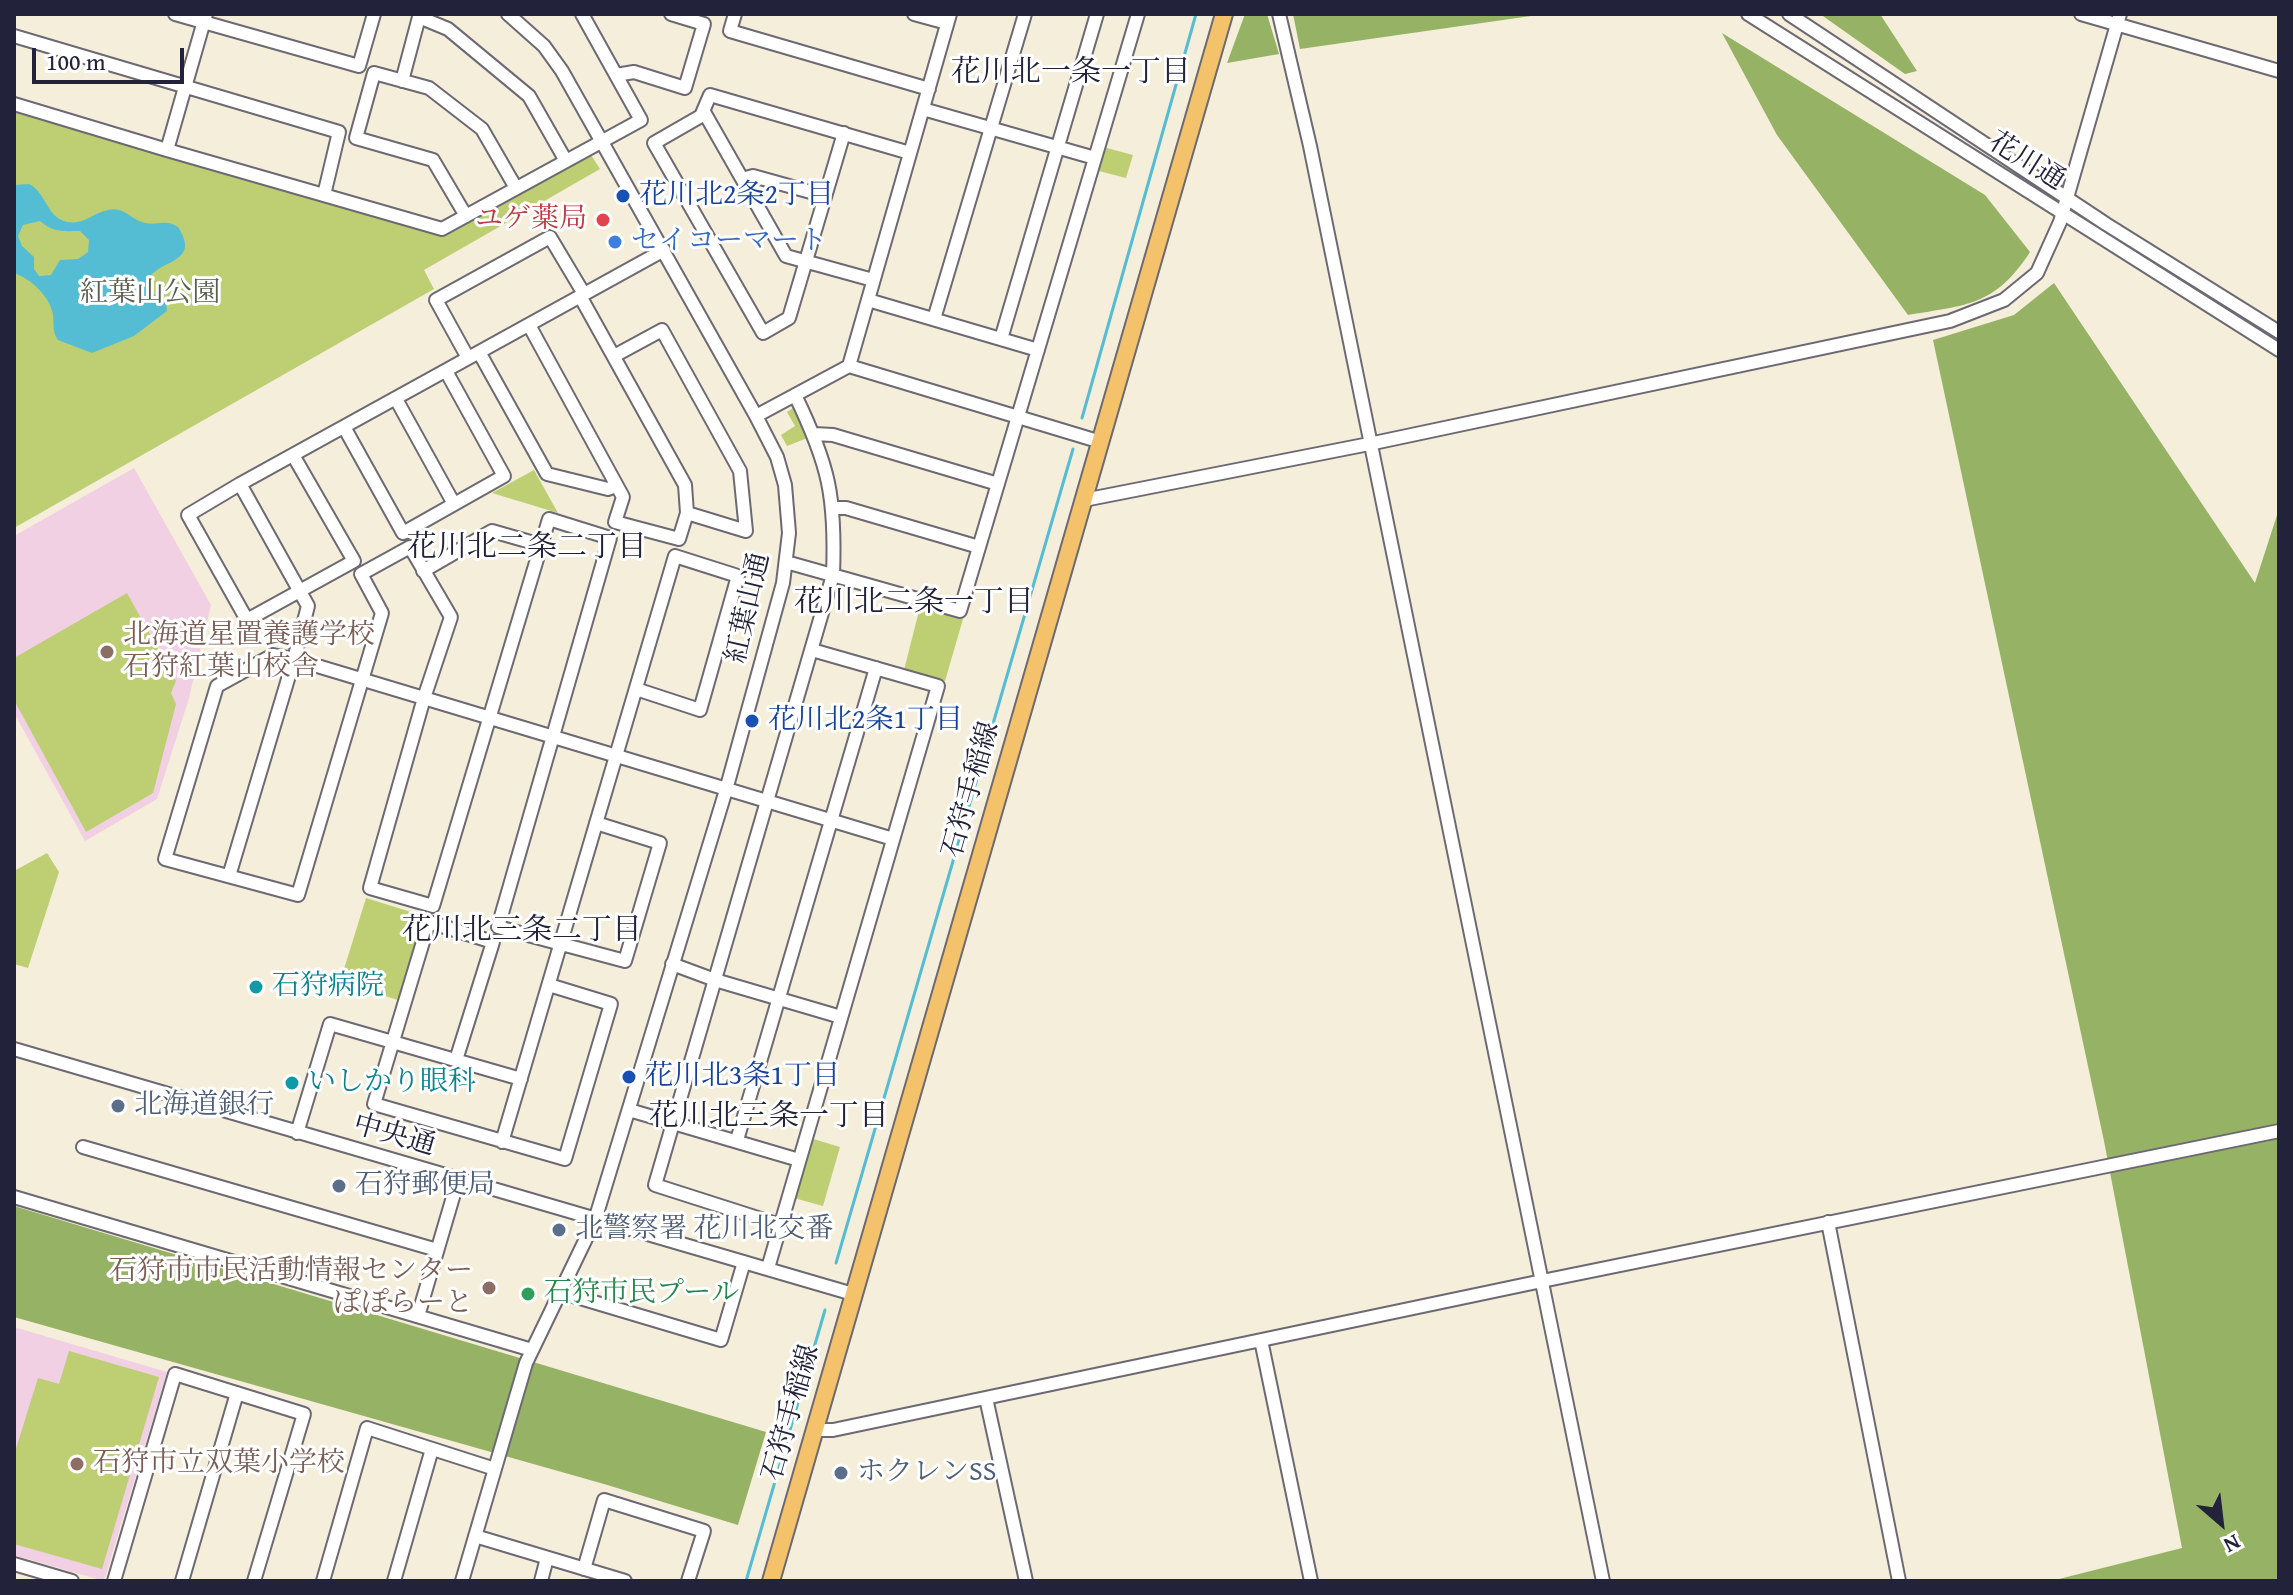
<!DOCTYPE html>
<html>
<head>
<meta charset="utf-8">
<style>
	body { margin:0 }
	#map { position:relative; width:2293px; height:1595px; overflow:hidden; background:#f5eedb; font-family:"Gentium Book Plus",serif }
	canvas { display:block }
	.frame { position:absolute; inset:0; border:16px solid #22223b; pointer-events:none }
	.north { position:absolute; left:2181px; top:1483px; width:80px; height:80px; -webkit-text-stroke:6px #fff; paint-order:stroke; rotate:152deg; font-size:22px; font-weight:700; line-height:32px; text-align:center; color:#22223b }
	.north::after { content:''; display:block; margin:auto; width:28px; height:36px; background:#22223b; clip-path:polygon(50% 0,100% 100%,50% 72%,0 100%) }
	.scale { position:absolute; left:32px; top:48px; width:152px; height:36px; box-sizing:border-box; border:4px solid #22223b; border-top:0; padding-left:10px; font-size:24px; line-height:28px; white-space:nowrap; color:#22223b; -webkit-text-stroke:6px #fff; paint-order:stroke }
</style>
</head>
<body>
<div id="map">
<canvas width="2293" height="1595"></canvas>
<div class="frame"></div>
<div class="north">N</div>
<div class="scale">100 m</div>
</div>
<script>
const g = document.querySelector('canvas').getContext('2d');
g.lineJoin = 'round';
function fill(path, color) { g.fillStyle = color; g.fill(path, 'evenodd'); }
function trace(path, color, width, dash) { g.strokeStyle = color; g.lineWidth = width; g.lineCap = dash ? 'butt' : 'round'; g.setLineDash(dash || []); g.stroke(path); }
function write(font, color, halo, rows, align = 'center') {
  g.font = font + ' "Gentium Book Plus","Noto Serif JP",serif'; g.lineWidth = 6; g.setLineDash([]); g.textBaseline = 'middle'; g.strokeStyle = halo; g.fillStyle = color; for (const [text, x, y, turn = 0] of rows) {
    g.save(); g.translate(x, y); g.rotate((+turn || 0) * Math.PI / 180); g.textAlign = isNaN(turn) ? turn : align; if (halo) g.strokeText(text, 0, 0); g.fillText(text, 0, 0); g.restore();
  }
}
fill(new Path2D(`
	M 134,468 L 211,605 L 189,698 L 157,799 L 85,841 L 14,713 L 14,536 Z
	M 14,1327 L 167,1372 L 104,1581 L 14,1555 Z`), '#f1d0e3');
fill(new Path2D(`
	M 14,112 L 445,236 L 591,155 L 600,169 L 424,270 L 434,289 L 14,528 Z
	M 1103,147 L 1133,155 L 1126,178 L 1099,171 Z
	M 793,408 L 797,409 L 810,437 L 787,446 L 781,435 L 795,426 L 787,412 Z
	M 534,470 L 558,513 L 492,493 Z
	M 127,593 L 176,681 L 171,693 L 176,704 L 153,793 L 86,832 L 14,700 L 14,658 Z
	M 920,607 L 963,619 L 945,681 L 904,670 Z
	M 47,853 L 59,872 L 28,968 L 14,964 L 14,871 Z
	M 366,898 L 424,916 L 398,1000 L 340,982 Z
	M 810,1138 L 840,1147 L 823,1206 L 794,1198 Z
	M 69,1351 L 159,1377 L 102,1569 L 14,1544 L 14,1455 L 38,1378 L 59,1384 Z`), '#bdcf72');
fill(new Path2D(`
	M 1245,14 L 1267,14 L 1279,54 L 1227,63 Z
	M 1293,14 L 1545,14 L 1300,49 Z
	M 1820,14 L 1880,14 L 1917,71 L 1905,74 Z
	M 1722,33 L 1985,195 L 2030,252 C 1995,306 1967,305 1908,315 L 1777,135 Z
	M 2054,283 L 2255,583 L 2279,509 L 2279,1581 L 2051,1581 L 2182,1548 L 2104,1141 L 1933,340 L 2014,315 Z
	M 14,1206 L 766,1432 L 738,1525 L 604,1484 L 14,1317 Z`), '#96b264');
fill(new Path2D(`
	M 29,184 C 47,193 46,217 67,222 C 84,225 93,213 108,210 C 124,206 129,218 142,222 C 155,227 165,218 178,227 C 202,264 158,259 148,280 L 151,292 L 166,303 L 167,311 L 134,336 L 92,353 L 58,340 C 52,331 54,326 53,315 C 50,296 31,279 14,273 L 14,185 ZM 40,221 C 54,233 63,231 80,231 L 89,240 L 88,252 L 78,259 L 60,260 L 51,275 L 39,276 L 34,269 L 34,257 L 22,246 L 18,236 L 23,225 Z`), '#55bdd3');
trace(new Path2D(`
	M 1082,418 L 1196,14
	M 836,1263 L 1073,449
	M 746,1581 L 825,1310`), '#55bdd3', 3);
const minor = new Path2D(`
	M 175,14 L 359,66 L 374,14
	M 735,14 L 730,31 L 929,89
	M 914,14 L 947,23
	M 1279,14 L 1310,146 L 1603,1581
	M 1748,14 L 2279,350
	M 1789,14 L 2106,224 L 2279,332
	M 2081,14 L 2279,71
	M 14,36 L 339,132 L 324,195
	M 616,75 L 634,72 L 685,88 L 704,24 L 671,14
	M 402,81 L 419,17 L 448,29 L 529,96 L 566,161
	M 14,104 L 167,150 L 206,14
	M 923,109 L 1095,158
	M 704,112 L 786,256 L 873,280
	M 844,133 L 789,318 L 763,333 L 654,143 L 701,116 L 710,95 L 910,153
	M 167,150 L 442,229 L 641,120 L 582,14
	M 742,179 L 753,176 L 825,196
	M 466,216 L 433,160 L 356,138 L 374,73 L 429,88 L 482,129 L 516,188
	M 664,250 L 240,484 L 308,606 L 294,659 L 893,839
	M 868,300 L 1038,350
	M 934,319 L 1025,14
	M 529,325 L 623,497 L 615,522 L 679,539 L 687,513 L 685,485 L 580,296
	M 1001,339 L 1097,14
	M 479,352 L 547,474 L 608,489 L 616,486
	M 614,356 L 662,330 L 740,471 L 746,531 L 687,513
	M 468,358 L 436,300 L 550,237 L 584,294
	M 849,366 L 950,14
	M 396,399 L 454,504
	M 756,416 L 849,366 L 1101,442
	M 344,427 L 403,533 L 504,476 L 446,371
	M 814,434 L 833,435 L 998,484
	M 240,484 L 188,515 L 247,620 L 354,561 L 293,455
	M 1084,500 L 1369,444 L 1950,321 L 2004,300 L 2037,273 L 2060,222 L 2120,14
	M 834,508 L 846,508 L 979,547
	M 786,562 L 960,611 L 1138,14
	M 423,571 L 492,531 L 541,545
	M 229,876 L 294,659 L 273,655 L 217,686 L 165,859 L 298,895 L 382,613 L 361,574 L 410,547 L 451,617 L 424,698 L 370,888 L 433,906 L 549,519 L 610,538 L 498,927 L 625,961 L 660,843 L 596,823
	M 672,964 L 715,980 L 841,1017
	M 14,1049 L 853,1294
	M 456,1060 L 493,942 L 429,922 L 374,1104 L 565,1159 L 611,1004 L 549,985
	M 629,1110 L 799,1160
	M 297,1133 L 330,1024 L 521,1079
	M 737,1140 L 876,668
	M 502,1142 L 675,556 L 738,576 L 700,710 L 636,689
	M 83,1147 L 437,1250
	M 14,1197 L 532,1350
	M 1828,1222 L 1899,1581
	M 780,1225 L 655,1185 L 833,575 C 836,497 829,465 795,395
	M 768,1268 L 938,686 L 812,650
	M 560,1292 L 721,1340 L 744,1262
	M 418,1316 L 458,1180
	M 1261,1340 L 1311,1581
	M 986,1398 L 1026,1581
	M 814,1430 L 833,1430 L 1542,1281 L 2279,1131
	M 475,1536 L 625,1581
	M 14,1564 L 72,1581
	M 584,1569 L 604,1500 L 704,1531 L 688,1581
	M 114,1581 L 175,1374 L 304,1414 L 254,1581
	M 182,1581 L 237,1393
	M 323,1581 L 367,1428 L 495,1469
	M 394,1581 L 432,1449
	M 462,1581 L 526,1363 L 595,1220 L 726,790 L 783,583 L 789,533 L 785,485 L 777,457 L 756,416 L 562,71 L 544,46 L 508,14
	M 541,1581 L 547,1558`);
const major = new Path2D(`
	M 771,1581 L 1224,14`);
trace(minor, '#6c6973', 16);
trace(major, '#6c6973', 20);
trace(minor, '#fff', 12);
trace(major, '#f3c26a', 16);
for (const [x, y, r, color] of [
	[623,196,8,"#1a4fb4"],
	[603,220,8,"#e0444e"],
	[615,242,8,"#3f7fe0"],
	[107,652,8,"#8d6e63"],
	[752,721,8,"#1a4fb4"],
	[256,987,8,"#0f9aa8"],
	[629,1077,8,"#1a4fb4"],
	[292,1083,8,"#0f9aa8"],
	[118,1106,8,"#5c6f8a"],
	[339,1186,8,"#5c6f8a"],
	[559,1230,8,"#5c6f8a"],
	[489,1288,8,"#8d6e63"],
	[528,1294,8,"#2e9e5b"],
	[77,1464,8,"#8d6e63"],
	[841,1473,8,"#5c6f8a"]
]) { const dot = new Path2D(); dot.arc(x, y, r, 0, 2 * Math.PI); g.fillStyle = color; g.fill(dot); trace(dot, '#fff', 3); }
write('28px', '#22223b', '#fff', [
	["花川通",2026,162,32],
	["紅葉山通",749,608,-77],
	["石狩手稲線",972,790,-74],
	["中央通",394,1136,16],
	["石狩手稲線",792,1413,-74]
]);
write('28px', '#164399', '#fff', [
	["花川北2条2丁目",639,196],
	["花川北2条1丁目",768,721],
	["花川北3条1丁目",645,1077]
], 'left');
write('28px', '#be3a42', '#fff', [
	["ユゲ薬局",587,220]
], 'right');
write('28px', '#366cbe', '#fff', [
	["セイコーマート",631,242]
], 'left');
write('28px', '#585f4e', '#fff', [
	["紅葉山公園",150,294]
]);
write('28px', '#785e54', '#fff', [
	["北海道星置養護学校",123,636],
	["石狩紅葉山校舎",123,668],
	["石狩市市民活動情報センター",473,1272,"right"],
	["ぽぽらーと",473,1304,"right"],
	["石狩市立双葉小学校",93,1464]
], 'left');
write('28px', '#0d838f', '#fff', [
	["石狩病院",272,987],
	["いしかり眼科",308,1083]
], 'left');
write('28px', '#4e5e75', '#fff', [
	["北海道銀行",134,1106],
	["石狩郵便局",355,1186],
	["北警察署 花川北交番",575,1230],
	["ホクレンSS",857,1473]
], 'left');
write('28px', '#27864d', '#fff', [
	["石狩市民プール",544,1294]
], 'left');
write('30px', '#22223b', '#fff', [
	["花川北一条一丁目",1071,73],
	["花川北二条二丁目",527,548],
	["花川北二条一丁目",914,603],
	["花川北三条二丁目",522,931],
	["花川北三条一丁目",769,1117]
]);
</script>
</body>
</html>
